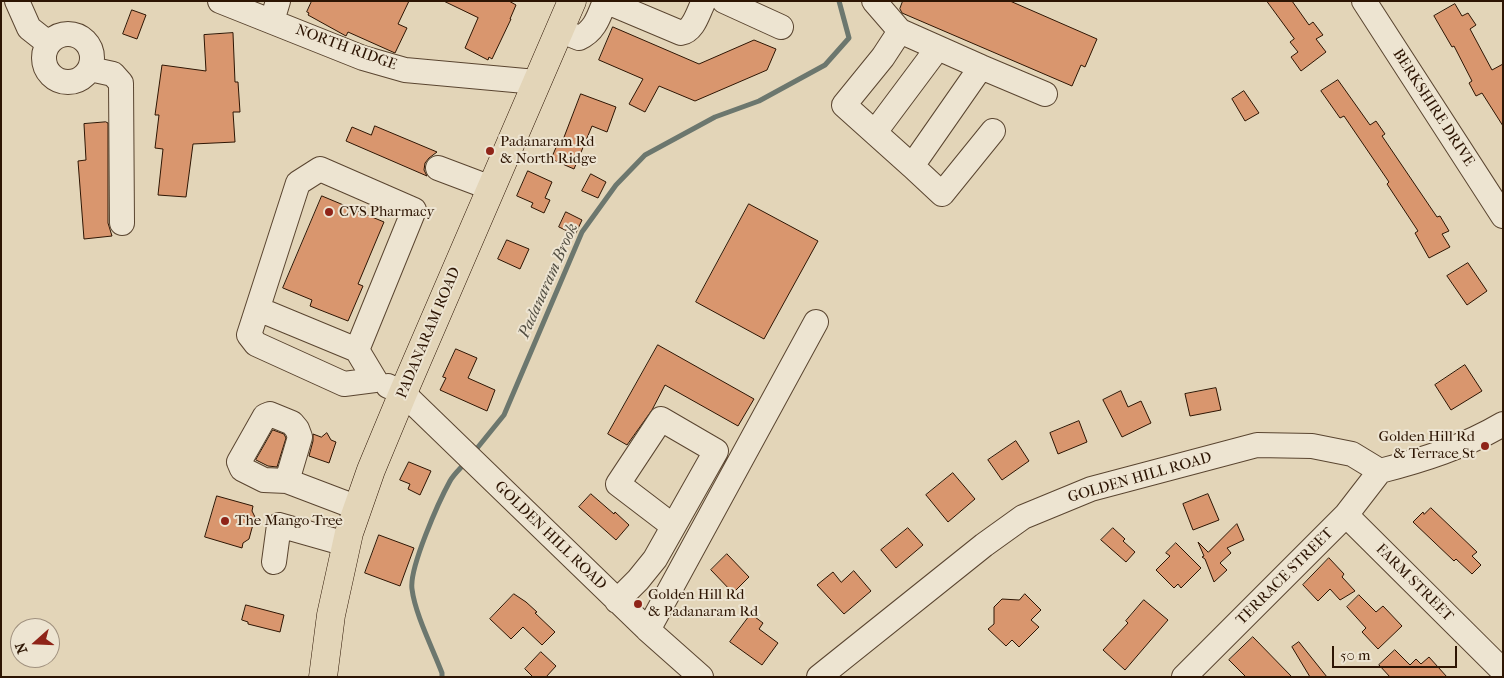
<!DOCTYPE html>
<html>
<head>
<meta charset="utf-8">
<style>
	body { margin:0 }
	#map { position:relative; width:1504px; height:678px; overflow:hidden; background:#e3d5b8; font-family:"IM FELL French Canon",serif }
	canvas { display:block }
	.frame { position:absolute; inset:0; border:2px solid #2d1503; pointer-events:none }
	.north { position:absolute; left:10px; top:618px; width:50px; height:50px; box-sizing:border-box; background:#ede4d1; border:1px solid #a0917f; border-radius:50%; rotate:250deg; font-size:14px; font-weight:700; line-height:20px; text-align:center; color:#2d1503 }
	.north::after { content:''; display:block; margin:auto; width:18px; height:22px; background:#8f2418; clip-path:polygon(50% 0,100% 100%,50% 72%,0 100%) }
	.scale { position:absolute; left:1332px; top:646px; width:125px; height:22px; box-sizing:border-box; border:2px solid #2d1503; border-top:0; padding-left:6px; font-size:15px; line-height:18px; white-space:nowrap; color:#2d1503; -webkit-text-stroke:4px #ede4d1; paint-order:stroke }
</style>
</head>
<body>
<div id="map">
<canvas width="1504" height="678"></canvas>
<div class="frame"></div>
<div class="north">N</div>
<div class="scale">50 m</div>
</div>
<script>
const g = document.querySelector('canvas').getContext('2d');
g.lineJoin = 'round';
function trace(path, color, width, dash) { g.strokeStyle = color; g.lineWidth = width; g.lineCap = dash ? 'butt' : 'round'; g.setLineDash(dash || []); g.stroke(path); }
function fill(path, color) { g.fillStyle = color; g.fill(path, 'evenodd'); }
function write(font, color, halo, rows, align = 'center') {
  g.font = font + ' "IM FELL French Canon",serif'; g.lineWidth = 4; g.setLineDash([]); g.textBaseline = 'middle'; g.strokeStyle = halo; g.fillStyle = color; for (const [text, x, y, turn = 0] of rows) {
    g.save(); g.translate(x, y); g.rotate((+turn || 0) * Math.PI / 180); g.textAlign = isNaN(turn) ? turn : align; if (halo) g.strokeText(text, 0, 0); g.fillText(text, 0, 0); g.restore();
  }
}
trace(new Path2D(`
	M 474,452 L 504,415 L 582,232 L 616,185 L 645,155 L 715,117 L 759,101 L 825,65 L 849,38 L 839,1
	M 442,677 L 442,673 C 433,649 415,614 412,589 C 409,568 439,501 450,481 C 454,474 460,469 465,463`), '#6c776e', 5);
const building = new Path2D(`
	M 312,1 L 409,1 L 398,24 L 407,28 L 395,53 L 348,32 L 346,36 L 308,15 L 309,13 L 307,12 Z
	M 444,1 L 509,1 L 516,5 L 510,19 L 511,19 L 492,59 L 489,57 L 488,60 L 465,48 L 478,18 Z
	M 903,1 L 1010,1 L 1097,39 L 1085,67 L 1081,65 L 1072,86 L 902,13 L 900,9 Z
	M 1267,1 L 1292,1 L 1309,25 L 1313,22 L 1323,35 L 1316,39 L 1326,52 L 1301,71 L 1291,57 L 1298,52 L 1290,42 L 1294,39 Z
	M 1455,4 L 1462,16 L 1468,13 L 1476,25 L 1470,29 L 1492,70 L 1503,64 L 1503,126 L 1482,93 L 1476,96 L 1469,83 L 1472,81 L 1454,46 L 1452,47 L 1434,16 Z
	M 132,10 L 146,15 L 137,39 L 123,34 Z
	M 613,27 L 699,64 L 754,40 L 776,49 L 767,70 L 695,101 L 659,86 L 645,112 L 629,104 L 643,79 L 599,60 Z
	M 233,33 L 235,82 L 238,82 L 240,112 L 233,112 L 235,142 L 193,144 L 186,197 L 158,195 L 163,149 L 155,148 L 159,115 L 155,115 L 162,65 L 206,71 L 204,35 Z
	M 1338,80 L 1370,125 L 1376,121 L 1385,134 L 1382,136 L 1437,217 L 1440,216 L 1449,231 L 1442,234 L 1450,247 L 1429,258 L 1415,233 L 1418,231 L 1387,184 L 1389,182 L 1344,116 L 1340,118 L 1321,91 Z
	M 1244,91 L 1259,113 L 1245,121 L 1232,99 Z
	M 581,94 L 616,107 L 607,132 L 592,126 L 574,169 L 551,159 L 558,143 L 561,144 Z
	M 106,122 L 108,123 L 108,223 L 112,236 L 84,239 L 78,161 L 86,160 L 84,124 Z
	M 375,126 L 437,152 L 429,158 L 425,163 L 424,170 L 427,176 L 346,141 L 352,127 L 371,135 Z
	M 528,171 L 552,182 L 545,198 L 550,200 L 544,213 L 531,207 L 533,203 L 517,196 Z
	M 591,174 L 606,182 L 598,198 L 582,191 Z
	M 322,196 L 384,222 L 358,284 L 363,286 L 348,321 L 310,306 L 312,300 L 283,288 Z
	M 749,204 L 818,241 L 764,339 L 696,302 Z
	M 566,212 L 582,220 L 575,235 L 559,227 Z
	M 507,240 L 529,249 L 520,269 L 498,259 Z
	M 1468,263 L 1487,291 L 1467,305 L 1447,276 Z
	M 658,345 L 754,399 L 738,426 L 665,385 L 652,410 L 627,445 L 608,434 Z
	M 456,349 L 477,358 L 468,378 L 495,390 L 487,411 L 440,390 L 446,378 L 443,377 Z
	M 1465,365 L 1482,391 L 1451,410 L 1435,385 Z
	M 1216,388 L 1221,410 L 1190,416 L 1185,394 Z
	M 1121,391 L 1128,407 L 1141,401 L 1151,423 L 1122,437 L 1103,400 Z
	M 1079,421 L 1087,442 L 1058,454 L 1050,433 Z
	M 273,430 L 284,434 L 286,438 L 277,467 L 268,466 L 256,460 Z
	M 327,433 L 331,440 L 336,442 L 329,463 L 309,456 L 313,441 L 313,434 L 321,437 Z
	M 1016,441 L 1029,461 L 1002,480 L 988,460 Z
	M 409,462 L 431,471 L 420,495 L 408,489 L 410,484 L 400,480 Z
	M 953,473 L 975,499 L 948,522 L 926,495 Z
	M 591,494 L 614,514 L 615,512 L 629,525 L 616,540 L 579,507 Z
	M 1208,494 L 1219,520 L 1193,530 L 1183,504 Z
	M 217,496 L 253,506 L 252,511 L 255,517 L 249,539 L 243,543 L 242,548 L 205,537 Z
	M 1431,508 L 1477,552 L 1472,556 L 1481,565 L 1472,574 L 1456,559 L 1454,561 L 1413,522 L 1423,512 L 1424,514 Z
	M 1237,524 L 1244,540 L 1227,548 L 1231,553 L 1220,563 L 1227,570 L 1214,582 L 1205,559 L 1202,557 L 1204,556 L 1198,542 L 1208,552 Z
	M 908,528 L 923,545 L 896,568 L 881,550 Z
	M 1113,528 L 1125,539 L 1123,541 L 1135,552 L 1126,562 L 1101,540 Z
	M 379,535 L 414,548 L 400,586 L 365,573 Z
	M 1176,543 L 1201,568 L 1181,588 L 1178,584 L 1174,588 L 1156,570 L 1170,556 L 1166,553 Z
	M 727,554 L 749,577 L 733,593 L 711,570 Z
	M 1329,558 L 1344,574 L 1342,577 L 1355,591 L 1340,600 L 1330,589 L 1318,601 L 1303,585 Z
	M 854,571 L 871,591 L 844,614 L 817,585 L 833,572 L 841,582 Z
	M 514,594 L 526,602 L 537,612 L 535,613 L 555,632 L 542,645 L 523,627 L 511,639 L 490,619 Z
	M 1025,594 L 1041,610 L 1031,620 L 1039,627 L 1019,647 L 1012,640 L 1006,646 L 988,629 L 994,624 L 994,607 L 1002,599 L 1019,600 Z
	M 1359,595 L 1376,612 L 1383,606 L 1402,626 L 1378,649 L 1362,632 L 1366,628 L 1347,607 Z
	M 1144,600 L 1168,620 L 1125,670 L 1103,650 L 1128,623 L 1126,621 Z
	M 246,605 L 284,615 L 280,632 L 248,624 L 248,622 L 242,620 Z
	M 751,614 L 763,623 L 759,629 L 778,643 L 762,665 L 730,642 Z
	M 1253,637 L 1292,677 L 1246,677 L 1229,660 Z
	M 1299,642 L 1327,677 L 1310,677 L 1292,647 Z
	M 1395,650 L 1410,665 L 1416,659 L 1421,664 L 1429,657 L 1447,677 L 1390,677 L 1379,665 Z
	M 541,652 L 556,666 L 546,677 L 533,677 L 525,669 Z`);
fill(building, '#d9966e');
trace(building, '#2d1503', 1);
const minor = new Path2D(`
	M 17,1 L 29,28 L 48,43
	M 220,1 L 363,58 L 405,70 L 536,82
	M 605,1 L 681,33 C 694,31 698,12 704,1
	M 724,1 L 781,27
	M 874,1 L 900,31 L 981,67 L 912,166 L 844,105 L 883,57 L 900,31
	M 1364,1 L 1503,216
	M 272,21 L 278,1
	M 559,30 L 579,38 C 595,31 599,16 605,1
	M44 58a24 24 0 1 1 48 0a24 24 0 1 1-48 0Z
	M 981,67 L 1045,94
	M 90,69 L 113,74 L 121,83 L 122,223
	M 875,132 L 937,49
	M 912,166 L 942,194 L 993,131
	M 438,168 L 491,188
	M 258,309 L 357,350 L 375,380 L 344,384 L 256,344 L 249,335 L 298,183 L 320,169 L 414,210 L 357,350
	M 388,386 L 403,393 L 648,630 L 701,677
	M 287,481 L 300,437 L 297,429 L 292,423 L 270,414 L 265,416 L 239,462 L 242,469 L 264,480 L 287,481 L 358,508
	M 1346,515 L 1503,671
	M 274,562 L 279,525 L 346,544
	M 617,601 L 638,580 L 655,559 L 716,451 L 661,419 L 618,484 L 673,526
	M 648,630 L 816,322
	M 819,677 L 984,545 L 1023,517 L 1091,489 L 1257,445 L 1312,446 L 1352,454 L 1380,471 C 1423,460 1464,447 1503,424
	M 1184,677 L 1346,515 L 1380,471`);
const major = new Path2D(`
	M 323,677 L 331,615 L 349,533 L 371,470 L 403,393 L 572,1`);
trace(minor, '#5a4530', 26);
trace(major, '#2d1503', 29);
trace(minor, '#ede4d1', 24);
trace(major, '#e3d5b8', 28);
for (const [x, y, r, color] of [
	[490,151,5,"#8f2418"],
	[329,212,5,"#8f2418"],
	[1485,446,5,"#8f2418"],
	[225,521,5,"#8f2418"],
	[638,604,5,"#8f2418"]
]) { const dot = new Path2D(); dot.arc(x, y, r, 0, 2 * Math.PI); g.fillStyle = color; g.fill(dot); trace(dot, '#ede4d1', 2); }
write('15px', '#2d1503', '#ede4d1', [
	["NORTH RIDGE",346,48,20],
	["BERKSHIRE DRIVE",1433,108,57],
	["PADANARAM ROAD",429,333,-67],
	["GOLDEN HILL ROAD",1140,478,-16],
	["GOLDEN HILL ROAD",550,536,44],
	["TERRACE STREET",1285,577,-45],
	["FARM STREET",1414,583,45]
]);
write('15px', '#2d1503', '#ede4d1', [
	["Padanaram Rd",500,142],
	["& North Ridge",500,159],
	["CVS Pharmacy",339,212],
	["Golden Hill Rd",1475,437,"right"],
	["& Terrace St",1475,454,"right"],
	["The Mango Tree",235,521],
	["Golden Hill Rd",648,595],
	["& Padanaram Rd",648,612]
], 'left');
write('italic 16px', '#524e42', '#ede4d1', [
	["Padanaram Brook",549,281,-66]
]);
</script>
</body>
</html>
